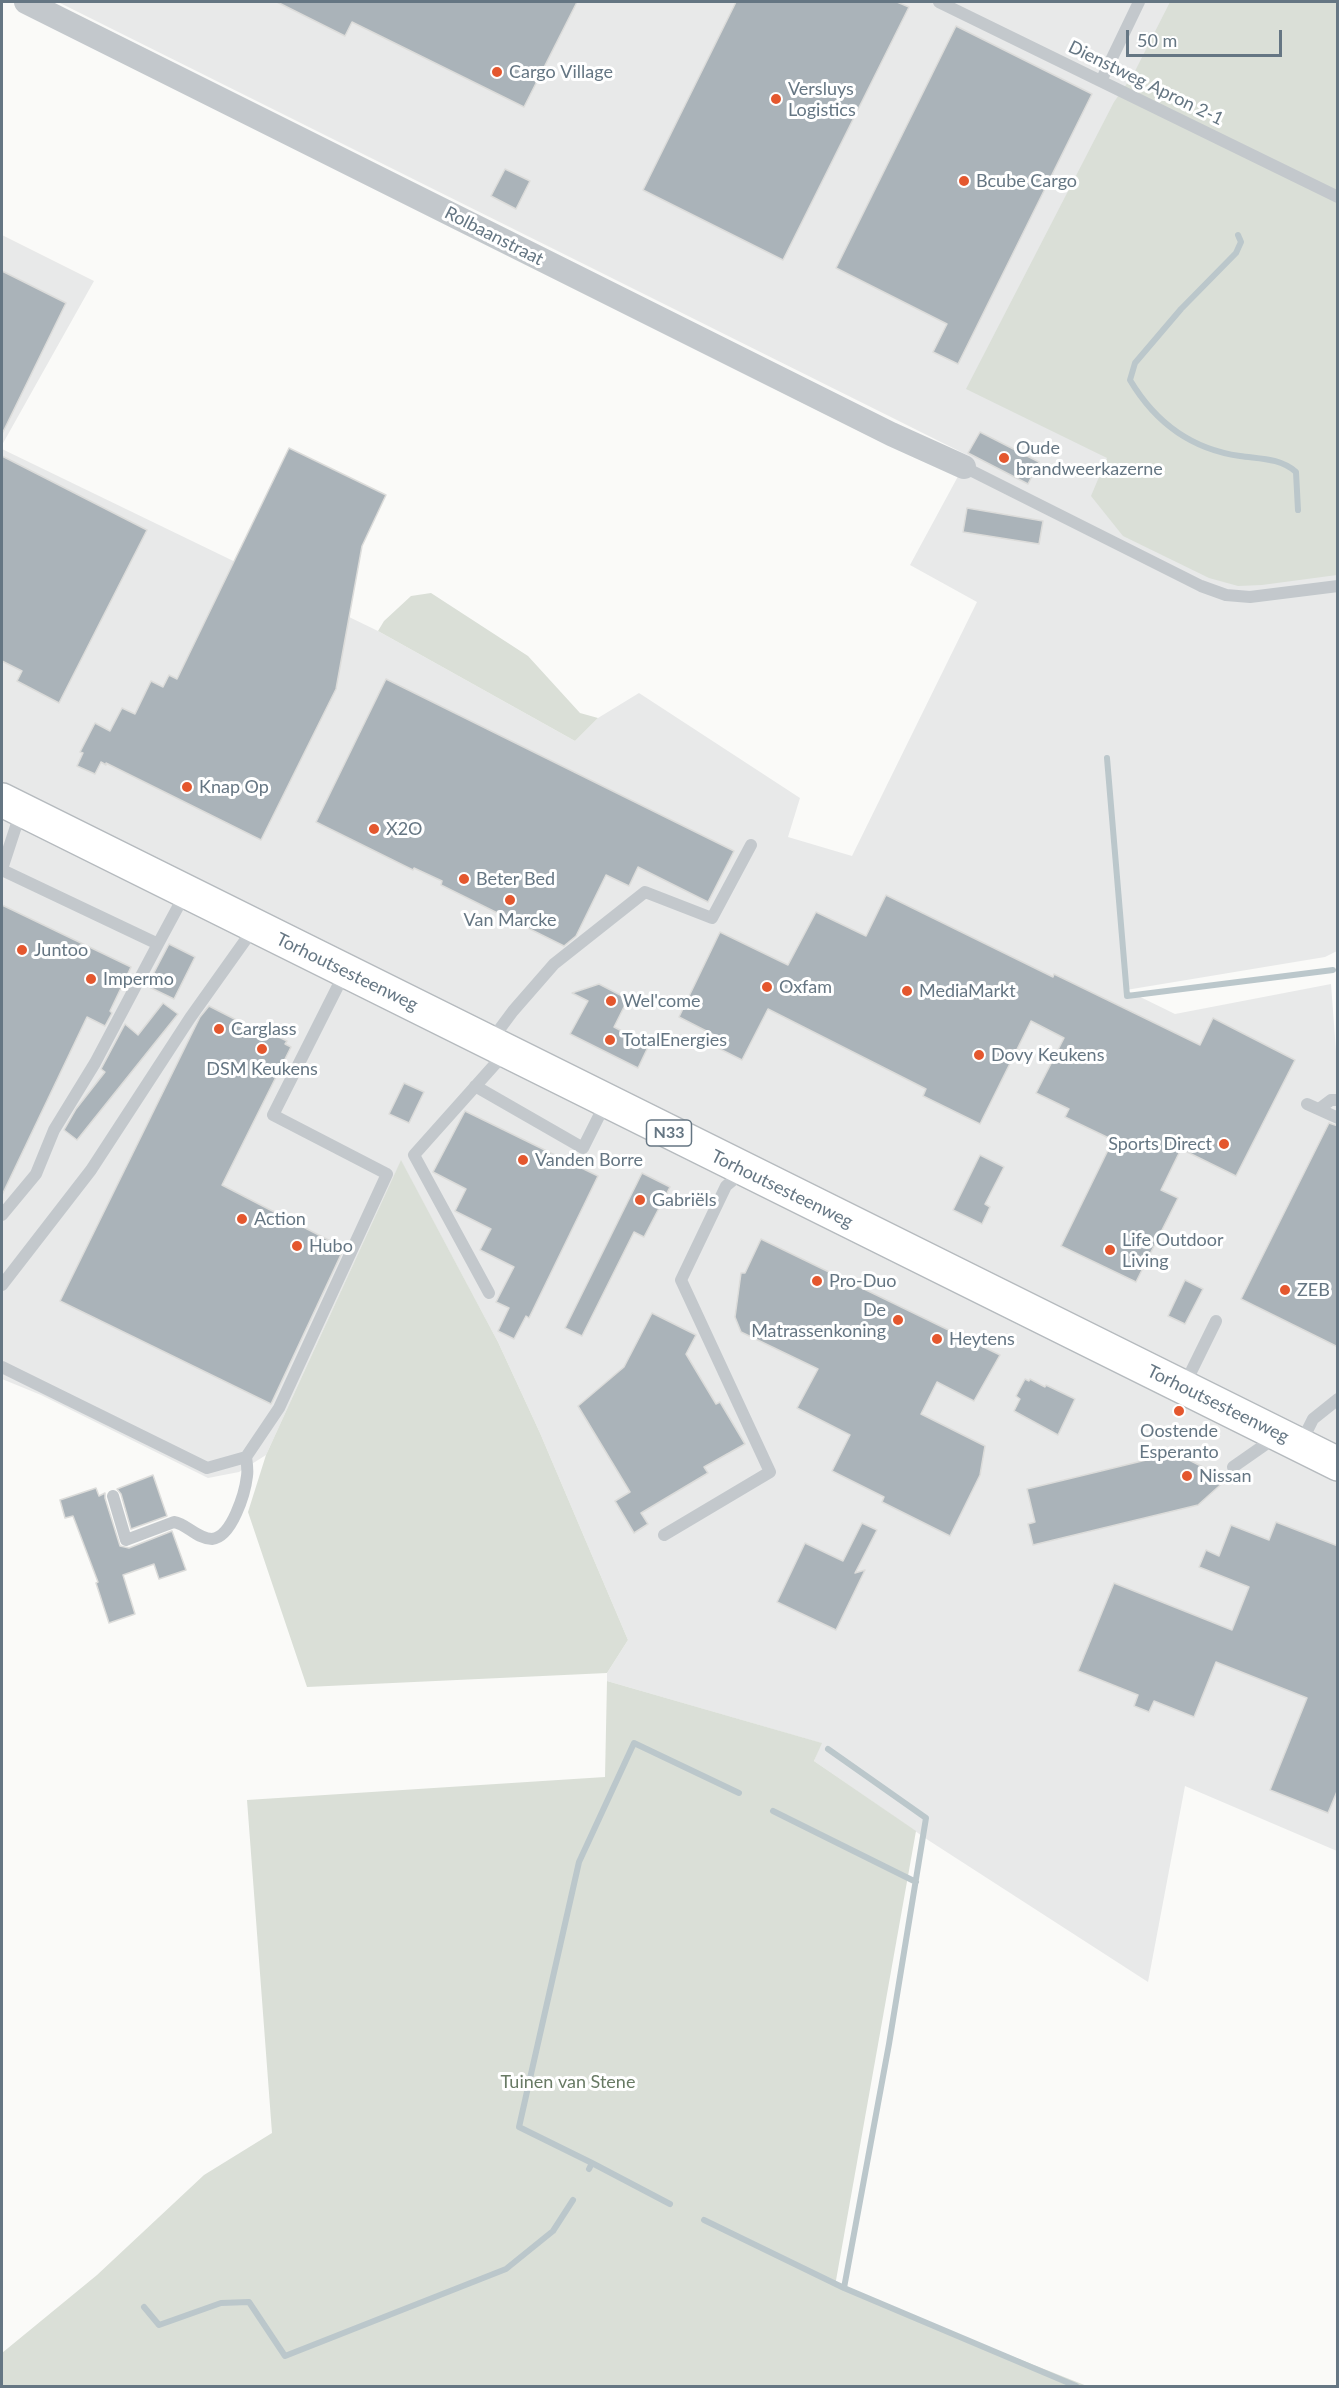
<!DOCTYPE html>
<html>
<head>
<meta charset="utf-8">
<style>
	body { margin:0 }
	#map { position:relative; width:1339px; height:2388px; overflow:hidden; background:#fafaf8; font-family:Lato,sans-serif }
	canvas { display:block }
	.frame { position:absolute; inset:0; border:3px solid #657683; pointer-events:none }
	.scale { position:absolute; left:1126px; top:30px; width:156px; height:27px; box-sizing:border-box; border:3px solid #657683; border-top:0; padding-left:8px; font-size:18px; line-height:21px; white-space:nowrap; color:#657683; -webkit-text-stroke:4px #fff; paint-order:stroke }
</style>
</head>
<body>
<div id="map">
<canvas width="1339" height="2388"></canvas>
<div class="frame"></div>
<div class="scale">50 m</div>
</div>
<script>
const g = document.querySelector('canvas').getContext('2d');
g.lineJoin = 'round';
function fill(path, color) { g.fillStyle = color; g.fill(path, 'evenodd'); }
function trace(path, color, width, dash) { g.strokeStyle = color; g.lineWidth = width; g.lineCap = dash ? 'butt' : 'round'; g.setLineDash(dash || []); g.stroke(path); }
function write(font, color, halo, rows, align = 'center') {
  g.font = font + ' Lato,sans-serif'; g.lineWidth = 6; g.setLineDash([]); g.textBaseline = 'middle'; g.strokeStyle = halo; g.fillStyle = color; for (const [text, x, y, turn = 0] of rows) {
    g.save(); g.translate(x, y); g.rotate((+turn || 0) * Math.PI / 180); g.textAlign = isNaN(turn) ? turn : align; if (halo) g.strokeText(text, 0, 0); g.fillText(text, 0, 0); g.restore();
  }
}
fill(new Path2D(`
	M 58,2 L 1337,2 L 1337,951 L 1325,957 L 1126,990 L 1175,1014 L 1331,984 L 1338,1078 L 1337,1851 L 1185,1786 L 1148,1982 L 928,1840 L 814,1761 L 821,1743 L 607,1681 L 607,1673 L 628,1640 L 540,1433 L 498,1342 L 401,1161 L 266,1455 L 239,1472 L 208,1478 L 41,1395 L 2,1379 L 2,449 L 378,631 L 575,741 L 598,718 L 639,693 L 800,798 L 788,837 L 852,856 L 977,602 L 910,565 L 969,456 Z
	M 2,235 L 94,281 L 2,445 Z`), '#e8e9e9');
fill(new Path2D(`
	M 1170,2 L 1337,2 L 1337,575 L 1262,585 L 1238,586 L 1209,578 L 1123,536 L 1091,496 L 1107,458 L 966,389 L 1114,102 L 1133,75 Z
	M 431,593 L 528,656 L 580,713 L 598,718 L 575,741 L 378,631 L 384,621 L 411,596 Z
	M 401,1160 L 498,1342 L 540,1433 L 628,1640 L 607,1673 L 307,1687 L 248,1512 L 266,1455 Z
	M 607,1681 L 822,1743 L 814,1761 L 916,1831 L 835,2286 L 1087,2386 L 2,2386 L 2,2353 L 97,2275 L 204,2175 L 272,2133 L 247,1800 L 605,1777 Z`), '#dadfd7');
trace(new Path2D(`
	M 1238,235 L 1241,242 L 1236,253 L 1181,309 L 1135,363 L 1130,380 C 1155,422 1190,449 1240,456 C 1260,459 1280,458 1296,472 L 1298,510
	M 1107,758 L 1127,996 L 1333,970
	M 828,1749 L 926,1818 L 889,2044 L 844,2288 L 1076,2386
	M 773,1811 L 916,1882
	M 592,2163 L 670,2204
	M 589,2169 L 592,2163 L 519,2127 L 579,1862 L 634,1743 L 739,1793
	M 704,2220 L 844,2288
	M 144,2307 L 159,2325 L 221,2303 L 249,2302 L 285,2356 L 506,2269 L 553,2231 L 573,2200`), '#bbc7cb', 6);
const building = new Path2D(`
	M 277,2 L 577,2 L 524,107 L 352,22 L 345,36 Z
	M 736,2 L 897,2 L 909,7 L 783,260 L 643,190 Z
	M 956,26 L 1092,94 L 958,364 L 933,352 L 947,324 L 836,268 Z
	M 505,169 L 530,181 L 516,209 L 491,196 Z
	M 2,271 L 66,303 L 2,434 Z
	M 980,432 L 1039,462 L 1028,484 L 968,453 Z
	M 289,448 L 386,495 L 362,546 L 336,689 L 261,840 L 106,763 L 106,765 L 101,762 L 95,774 L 77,766 L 83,753 L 80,752 L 95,723 L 110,731 L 122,708 L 135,714 L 151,681 L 163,687 L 169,675 L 177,679 Z
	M 2,456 L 147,530 L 59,703 L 17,681 L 22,671 L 2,661 Z
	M 967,508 L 1043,521 L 1039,544 L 963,532 Z
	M 386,679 L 734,851 L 708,902 L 638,867 L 629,886 L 606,875 L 576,936 L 564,946 L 441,885 L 442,881 L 414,868 L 413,870 L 316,822 Z
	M 886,895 L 1053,977 L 1054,974 L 1200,1045 L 1213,1018 L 1295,1060 L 1236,1176 L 1181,1149 L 1161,1190 L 1178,1198 L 1136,1282 L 1061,1246 L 1113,1140 L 1065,1117 L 1069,1109 L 1036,1093 L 1064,1038 L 1031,1021 L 980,1124 L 923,1096 L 926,1089 L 768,1009 L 742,1060 L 716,1047 L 720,1038 L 679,1017 L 720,932 L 788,965 L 816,912 L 866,936 Z
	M 2,905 L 131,967 L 110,1011 L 112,1013 L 105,1026 L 87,1017 L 2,1195 Z
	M 169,944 L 195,957 L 174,999 L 147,986 Z
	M 599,984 L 628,999 L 614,1027 L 649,1045 L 638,1068 L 570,1034 L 588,1001 L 572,993 Z
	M 163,1003 L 178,1014 L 77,1140 L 64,1130 L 76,1109 L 105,1072 L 101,1069 L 125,1024 L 138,1035 Z
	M 209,1006 L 254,1029 L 256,1026 L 287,1041 L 285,1044 L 291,1047 L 222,1185 L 344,1248 L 271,1404 L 60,1301 L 200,1017 Z
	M 404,1083 L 424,1092 L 409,1123 L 389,1114 Z
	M 465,1111 L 598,1176 L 529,1318 L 526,1316 L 514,1339 L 498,1331 L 509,1308 L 496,1302 L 514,1267 L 480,1250 L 491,1229 L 455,1211 L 466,1189 L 433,1172 Z
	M 1329,1123 L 1338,1126 L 1338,1347 L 1241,1299 Z
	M 980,1155 L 1004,1167 L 985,1204 L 990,1207 L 982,1224 L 953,1210 Z
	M 642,1173 L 670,1187 L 644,1237 L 634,1232 L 582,1336 L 565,1328 Z
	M 761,1239 L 1000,1355 L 974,1401 L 937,1382 L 921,1414 L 985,1446 L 980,1475 L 950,1536 L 882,1502 L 884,1497 L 832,1471 L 850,1435 L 797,1408 L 818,1369 L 741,1332 L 735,1317 L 741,1273 L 745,1273 Z
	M 1185,1280 L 1203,1289 L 1185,1324 L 1168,1316 Z
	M 652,1313 L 696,1335 L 686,1354 L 716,1404 L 720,1402 L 745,1444 L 704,1467 L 708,1473 L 641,1513 L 648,1524 L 634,1533 L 615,1501 L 630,1492 L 578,1406 L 624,1367 Z
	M 1025,1379 L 1029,1381 L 1030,1379 L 1045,1387 L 1046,1385 L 1075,1399 L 1058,1435 L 1014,1411 L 1020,1399 L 1016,1396 Z
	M 1175,1453 L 1227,1479 L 1198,1505 L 1033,1545 L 1028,1524 L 1035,1522 L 1027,1489 Z
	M 153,1475 L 167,1516 L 131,1529 L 121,1494 L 117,1489 Z
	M 96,1488 L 99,1496 L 105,1493 L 105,1498 L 120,1546 L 129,1548 L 172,1531 L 186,1570 L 159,1579 L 154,1564 L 123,1575 L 135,1614 L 109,1623 L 96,1583 L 98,1582 L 73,1516 L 65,1518 L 60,1500 Z
	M 1276,1522 L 1338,1546 L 1338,1789 L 1328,1813 L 1270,1790 L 1307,1698 L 1216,1662 L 1194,1717 L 1154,1701 L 1149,1712 L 1134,1706 L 1138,1695 L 1078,1671 L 1114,1583 L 1232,1630 L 1249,1587 L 1199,1567 L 1206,1550 L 1219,1556 L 1231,1525 L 1269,1540 Z
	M 862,1523 L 877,1530 L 855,1573 L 865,1570 L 836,1630 L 777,1602 L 805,1543 L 843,1561 Z`);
fill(building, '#aab3b9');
trace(building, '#dcdcda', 1.5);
const primary = new Path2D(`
	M 2,800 L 1338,1464`);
trace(primary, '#b5babe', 36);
trace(new Path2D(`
	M 939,2 L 1338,197
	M 1101,81 L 1139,2
	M 964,467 L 1201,586 L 1226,595 L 1250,597 L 1338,586
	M 2,869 L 21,811
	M 2,870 L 158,944 L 186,892
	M 490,1042 L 513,1011 L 554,964 L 645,892 L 712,918 L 751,845
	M 475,1086 L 583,1148 L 606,1102
	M 1307,1104 L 1338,1118
	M 1319,1109 L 1331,1100 L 1338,1100
	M 2,1215 L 36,1174 L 54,1130 L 95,1063 L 158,944
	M 2,1285 L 91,1170 L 190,1018 L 254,928
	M 489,1293 L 414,1155 L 505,1053
	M 2,1367 L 207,1468 L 246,1457 L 279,1408 L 387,1174 L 273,1115 L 345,972
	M 1184,1386 L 1216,1321
	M 1301,1443 L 1313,1419 L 1338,1399
	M 1233,1467 L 1276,1437
	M 113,1496 L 126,1540 L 174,1522 C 187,1524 197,1539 212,1539 C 232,1537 245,1493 247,1476 C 248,1470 247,1464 246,1457
	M 664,1535 L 770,1472 L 681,1280 L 726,1186 L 744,1171`), '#c3c8cc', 12);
trace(new Path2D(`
	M 26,2 L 891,434 L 964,467`), '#c3c8cc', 24);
trace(primary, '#fff', 33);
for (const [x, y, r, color] of [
	[497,72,6,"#e4572e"],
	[776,99,6,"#e4572e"],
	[964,181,6,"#e4572e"],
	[1004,458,6,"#e4572e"],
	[187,787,6,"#e4572e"],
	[374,829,6,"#e4572e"],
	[464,879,6,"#e4572e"],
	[510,900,6,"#e4572e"],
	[22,950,6,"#e4572e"],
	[91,979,6,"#e4572e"],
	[767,987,6,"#e4572e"],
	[907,991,6,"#e4572e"],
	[611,1001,6,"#e4572e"],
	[219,1029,6,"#e4572e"],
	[610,1040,6,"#e4572e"],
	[262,1049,6,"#e4572e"],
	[979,1055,6,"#e4572e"],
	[1224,1144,6,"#e4572e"],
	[523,1160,6,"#e4572e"],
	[640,1200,6,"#e4572e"],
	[242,1219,6,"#e4572e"],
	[297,1246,6,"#e4572e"],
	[1110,1250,6,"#e4572e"],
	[817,1281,6,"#e4572e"],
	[1285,1290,6,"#e4572e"],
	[898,1320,6,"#e4572e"],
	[937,1339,6,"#e4572e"],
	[1179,1411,6,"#e4572e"],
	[1187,1476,6,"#e4572e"]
]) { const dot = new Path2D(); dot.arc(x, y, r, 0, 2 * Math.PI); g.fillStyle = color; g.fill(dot); trace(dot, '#fff', 2); }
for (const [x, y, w] of [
	[669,1133,45]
]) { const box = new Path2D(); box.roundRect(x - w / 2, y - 13, w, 26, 4.5); g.fillStyle = '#fff'; g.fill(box); trace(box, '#657683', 1.5); }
write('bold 16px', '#657683', null, [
	["N33",669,1133]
]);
write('18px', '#657683', '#fff', [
	["Cargo Village",509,72],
	["Versluys",788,89],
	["Logistics",788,110],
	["Bcube Cargo",976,181],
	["Oude",1016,448],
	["brandweerkazerne",1016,469],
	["Knap Op",199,787],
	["X2O",386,829],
	["Beter Bed",476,879],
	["Van Marcke",510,920,"center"],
	["Juntoo",34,950],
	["Impermo",103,979],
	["Oxfam",779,987],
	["MediaMarkt",919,991],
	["Wel'come",623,1001],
	["Carglass",231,1029],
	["TotalEnergies",622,1040],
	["Dovy Keukens",991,1055],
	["DSM Keukens",262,1069,"center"],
	["Sports Direct",1212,1144,"right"],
	["Vanden Borre",535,1160],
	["Gabriëls",652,1200],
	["Action",254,1219],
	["Life Outdoor",1122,1240],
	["Living",1122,1261],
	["Hubo",309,1246],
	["Pro-Duo",829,1281],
	["ZEB",1297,1290],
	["De",886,1310,"right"],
	["Matrassenkoning",886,1331,"right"],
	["Heytens",949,1339],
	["Oostende",1179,1431,"center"],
	["Esperanto",1179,1452,"center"],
	["Nissan",1199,1476]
], 'left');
write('18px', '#657683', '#fff', [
	["Dienstweg Apron 2-1",1146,83,26],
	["Rolbaanstraat",494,236,27],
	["Torhoutsesteenweg",347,972,26],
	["Torhoutsesteenweg",782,1189,26],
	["Torhoutsesteenweg",1218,1404,26]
]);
write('18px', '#687a64', '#fff', [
	["Tuinen van Stene",568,2082]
]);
</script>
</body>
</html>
